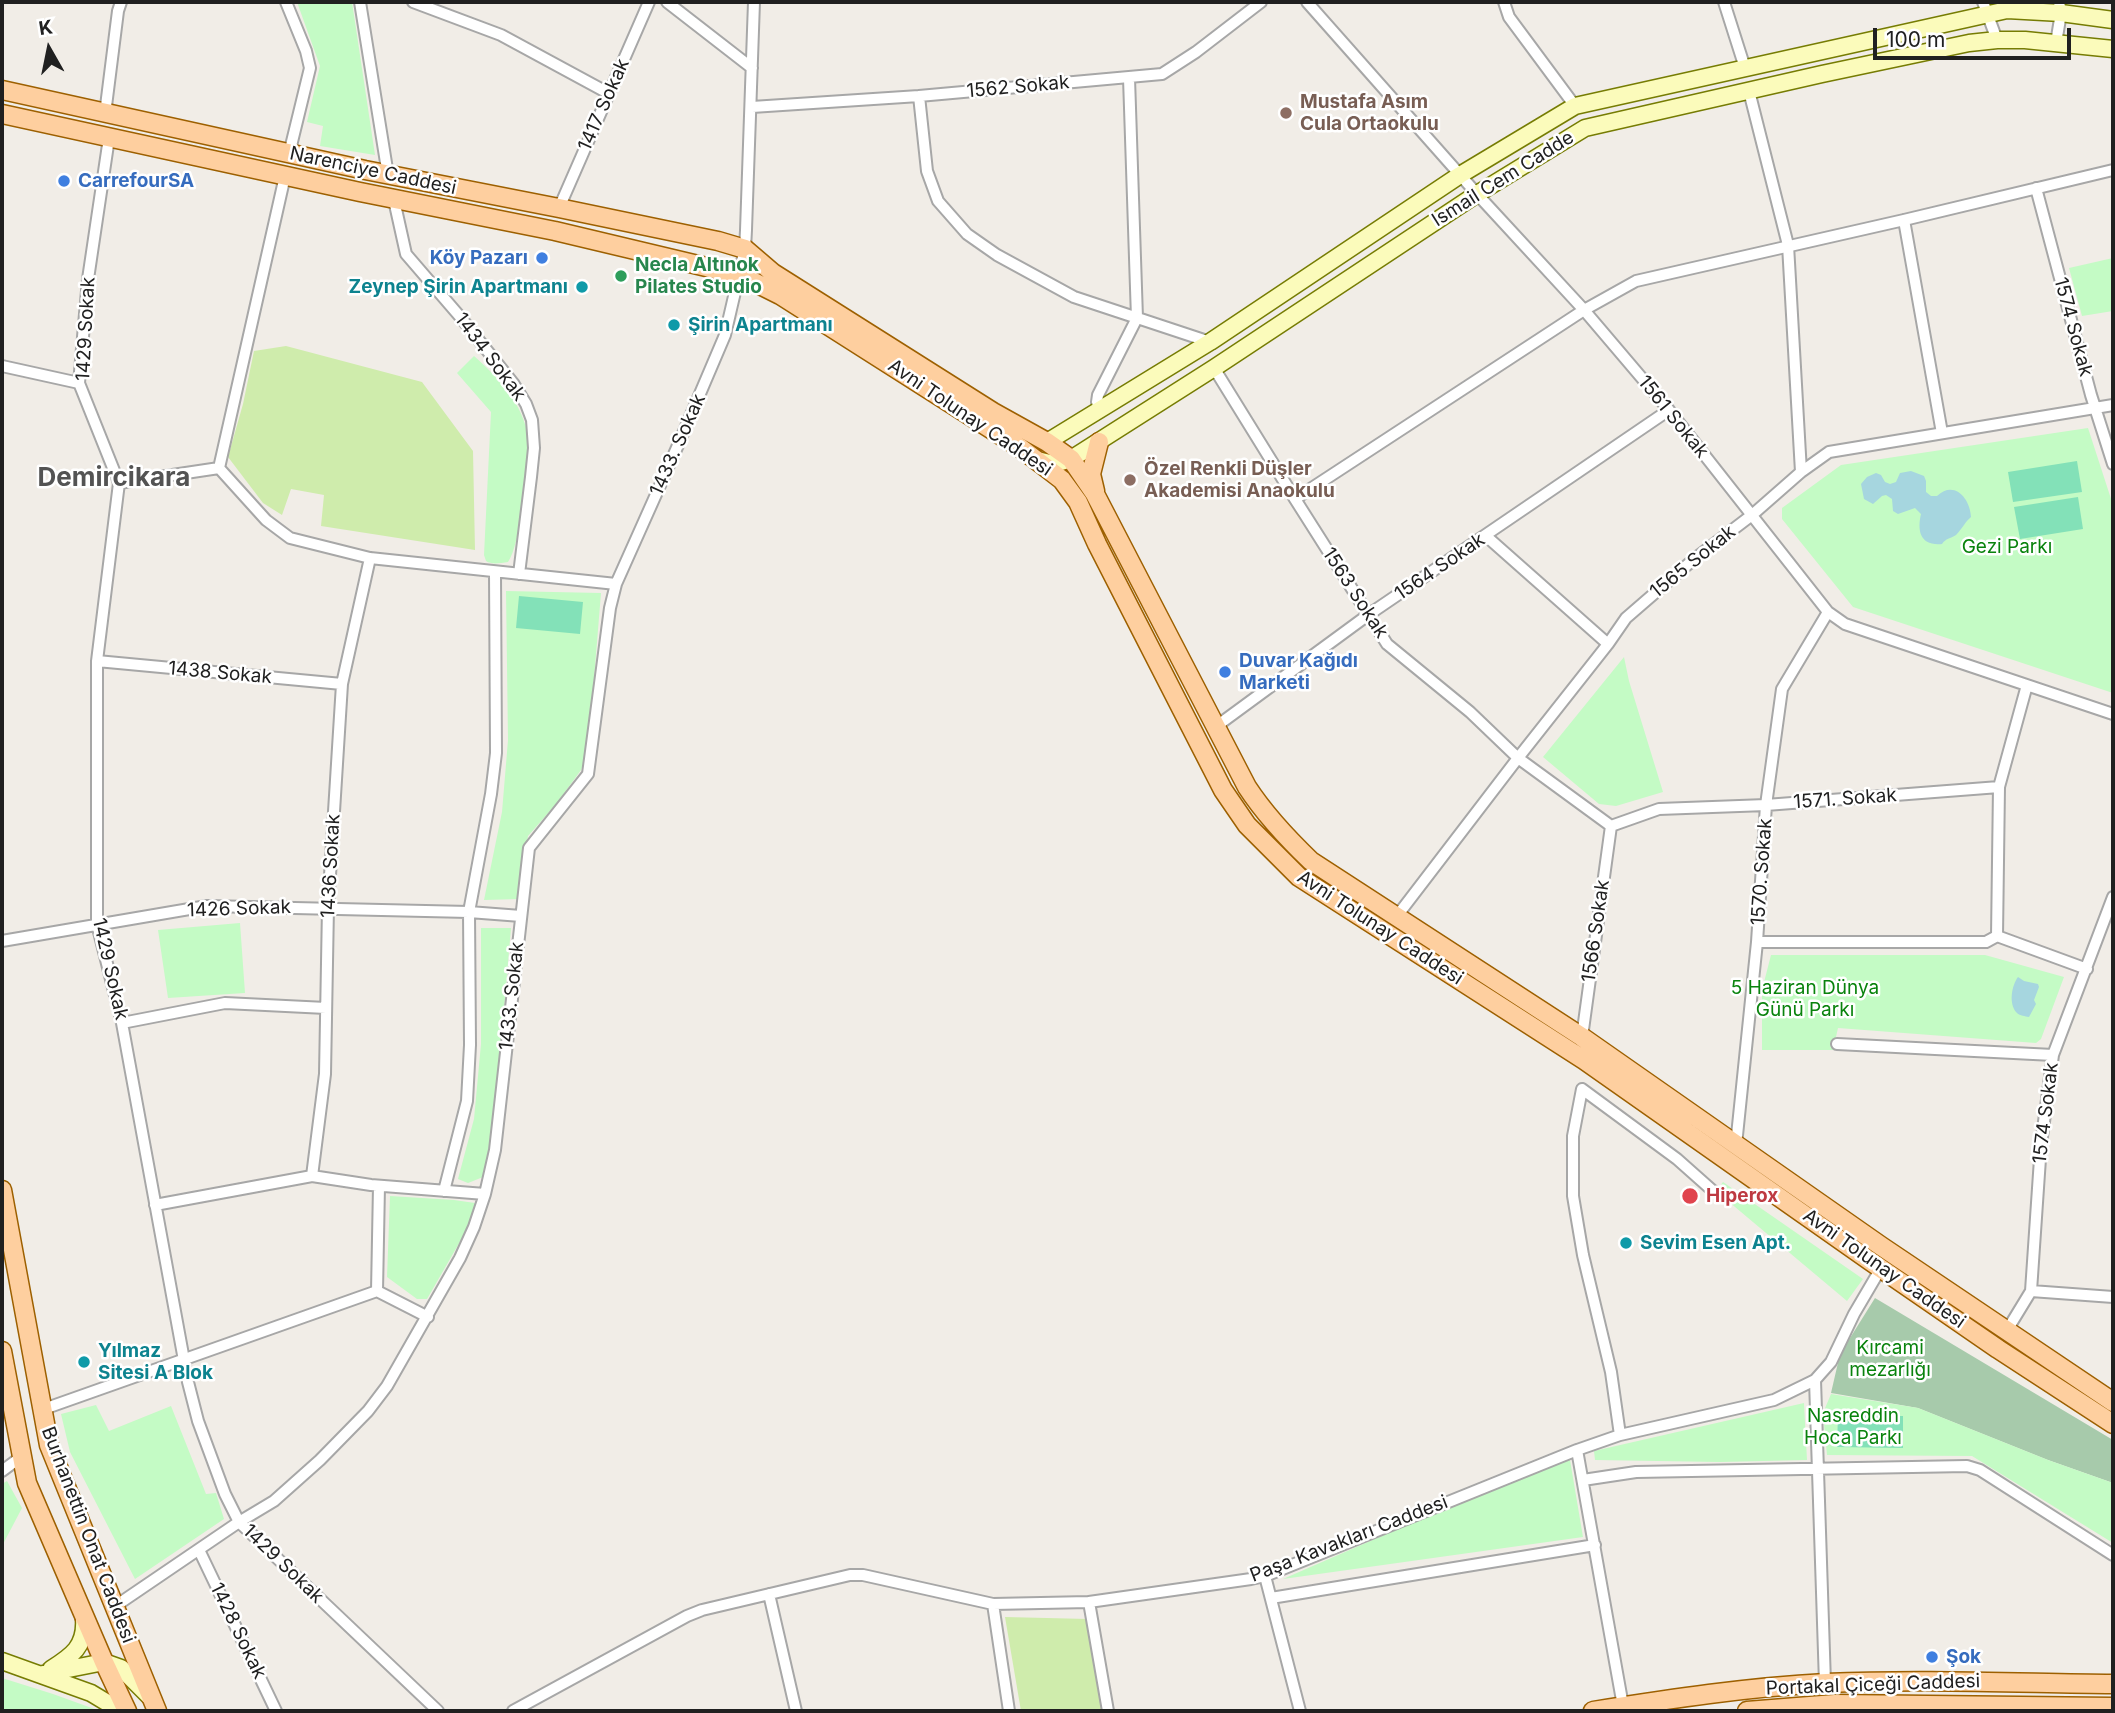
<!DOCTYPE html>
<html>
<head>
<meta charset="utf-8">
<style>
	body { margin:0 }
	#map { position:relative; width:2115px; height:1713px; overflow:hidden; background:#f1ede7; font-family:Inter,sans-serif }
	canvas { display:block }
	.frame { position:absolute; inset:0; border:4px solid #202020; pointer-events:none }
	.north { position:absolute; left:14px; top:14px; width:70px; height:70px; -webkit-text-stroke:5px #fff; paint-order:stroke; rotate:351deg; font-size:19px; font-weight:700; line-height:28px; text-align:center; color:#202020 }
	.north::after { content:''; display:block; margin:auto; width:24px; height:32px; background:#202020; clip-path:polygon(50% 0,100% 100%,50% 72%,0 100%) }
	.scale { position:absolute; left:1873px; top:28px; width:198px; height:32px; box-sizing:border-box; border:4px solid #202020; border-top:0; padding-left:9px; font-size:21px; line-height:24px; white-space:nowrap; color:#202020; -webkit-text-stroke:5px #fff; paint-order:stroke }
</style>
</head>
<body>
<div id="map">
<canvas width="2115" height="1713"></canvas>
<div class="frame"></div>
<div class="north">K</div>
<div class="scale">100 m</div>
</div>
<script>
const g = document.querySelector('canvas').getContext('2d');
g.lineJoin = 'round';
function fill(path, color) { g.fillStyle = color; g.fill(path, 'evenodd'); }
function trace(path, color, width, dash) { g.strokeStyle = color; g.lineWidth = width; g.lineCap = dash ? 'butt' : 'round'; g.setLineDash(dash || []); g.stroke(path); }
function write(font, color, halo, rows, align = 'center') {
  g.font = font + ' Inter,sans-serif'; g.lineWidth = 5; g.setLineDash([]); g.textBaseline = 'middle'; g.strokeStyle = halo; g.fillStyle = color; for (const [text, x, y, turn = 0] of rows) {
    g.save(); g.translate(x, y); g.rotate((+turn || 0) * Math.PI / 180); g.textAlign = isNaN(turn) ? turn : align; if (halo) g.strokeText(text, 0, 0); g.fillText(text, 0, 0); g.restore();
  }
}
fill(new Path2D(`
	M 286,346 L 422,382 L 473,451 L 475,550 L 321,526 L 324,495 L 291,489 L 282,515 L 263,503 L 228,457 L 243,404 L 254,351 Z
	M 1005,1617 L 1088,1619 L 1104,1711 L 1021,1711 Z`), '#cfecac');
fill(new Path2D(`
	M 1875,1298 L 2113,1440 L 2113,1483 L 2048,1460 L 1918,1408 L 1831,1393 L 1840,1354 Z`), '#a7caab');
fill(new Path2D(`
	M 297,2 L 352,2 L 375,155 L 320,146 L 323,126 L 307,122 L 320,66 Z
	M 2113,258 L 2113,311 L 2082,316 L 2069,268 Z
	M 474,356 C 501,380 528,409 529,447 C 526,472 521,544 508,562 C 500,563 492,565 486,561 L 484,555 L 491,412 L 457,373 Z
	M 2088,428 L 2113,505 L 2113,693 L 1853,607 L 1782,519 L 1782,508 L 1841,465 Z
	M 506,591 L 601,593 L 588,753 L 581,770 L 557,803 L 528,836 L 519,899 L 484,900 L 502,812 L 508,740 Z
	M 1624,657 L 1629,681 L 1663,792 L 1616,806 L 1599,804 L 1543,757 Z
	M 240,923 L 245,993 L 168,998 L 158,930 Z
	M 481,928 L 511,928 L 491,1160 L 483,1177 L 468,1183 L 458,1179 L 474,1119 L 481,1044 Z
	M 1771,955 L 1985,955 L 2064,977 L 2041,1039 L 2036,1043 L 1838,1028 L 1833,1050 L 1762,1050 L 1762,990 Z
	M 1723,1182 L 1863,1279 L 1847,1301 L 1716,1191 Z
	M 390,1196 L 454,1200 L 475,1203 L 472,1213 L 473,1219 L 427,1299 L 417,1299 L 387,1277 Z
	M 1831,1394 L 1918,1408 L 2048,1460 L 2113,1483 L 2113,1543 L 1972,1456 L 1827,1455 L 1823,1413 Z
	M 1804,1403 L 1807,1460 L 1720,1462 L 1595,1460 L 1594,1451 Z
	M 96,1405 L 109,1431 L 171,1406 L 206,1494 L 216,1493 L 224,1519 L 135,1579 L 70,1452 L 61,1414 Z
	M 1570,1460 L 1583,1537 L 1283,1579 L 1508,1481 Z
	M 7,1481 L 22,1508 L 2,1546 L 2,1484 Z
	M 2,1678 L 53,1694 L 100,1711 L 2,1711 Z`), '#c4fbc5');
fill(new Path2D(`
	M 2077,461 L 2082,492 L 2013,502 L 2008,472 Z
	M 2078,497 L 2083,529 L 2020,539 L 2014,507 Z
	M 519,596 L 583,602 L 580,634 L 516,628 Z
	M 1838,1415 L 1903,1416 L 1903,1448 L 1837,1447 Z`), '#83e1b8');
fill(new Path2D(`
	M 1911,471 L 1924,476 L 1926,481 L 1926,492 L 1931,496 L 1937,496 C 1954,480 1970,498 1971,517 C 1965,522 1962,529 1956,535 C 1950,539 1946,538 1942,544 C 1920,546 1917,531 1921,514 L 1915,508 L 1898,514 L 1893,511 L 1892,499 L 1886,495 L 1882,496 L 1873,504 L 1864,499 L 1861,484 L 1867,477 L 1876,473 L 1881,475 L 1885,482 L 1890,484 L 1896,482 L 1900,473 Z
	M 2018,977 L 2024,981 L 2038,984 L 2039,987 L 2034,1000 L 2036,1004 L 2029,1017 C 2025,1016 2020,1016 2017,1013 C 2008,1004 2012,985 2018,977 Z`), '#a6d6df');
const street = new Path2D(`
	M 286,2 L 306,51 L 310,68 L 289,154
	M 360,2 L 388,175
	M 413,2 L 501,35 L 610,94
	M 667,2 L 752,68
	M 1307,2 L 1477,194 L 1584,310 L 1669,410 L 1828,612 L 1845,624 L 2113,714
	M 1504,2 L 1509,17 L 1575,106
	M 1724,2 L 1745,68
	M 1983,2 L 1997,40
	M 2056,43 L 2061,13 L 2059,2
	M 1749,91 L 1788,245 L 1801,472
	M 919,96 L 927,171 L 938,201 L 967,234 L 997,255 L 1074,297 L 1210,342
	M 752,107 L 919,96 L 1162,74 L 1196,52 L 1261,2
	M 105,114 L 118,11 L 121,2
	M 109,138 L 88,279 L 79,383 L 119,483 L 97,661 L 97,924 L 122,1023 L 188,1382 L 198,1421 L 225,1494 L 239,1522 L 438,1711
	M 2036,188 L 2091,395 L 2113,464
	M 394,200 L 406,254 L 462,319 L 513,383 L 526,404 L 532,420 L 534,448 L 531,477 L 519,574
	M 559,208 L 649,2
	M 1904,220 L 1942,433
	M 2,366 L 79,383
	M 1214,368 L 1295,499 L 1387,644 L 1470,712 L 1518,758 L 1611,826
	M 1099,409 L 1097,402 L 1098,395 L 1137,318 L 1129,78
	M 219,468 L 285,176
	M 119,483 L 219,468 L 266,520 L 290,538 L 370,558 L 616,584
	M 1295,499 L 1584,310 L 1636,281 L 1904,220 L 2113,170
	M 1486,536 L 1608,644
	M 97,661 L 342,684
	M 1214,728 L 1368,615 L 1669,410
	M 1611,826 L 1659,809 L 1766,805 L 1999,787
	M 1397,916 L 1518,758 L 1608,644 L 1626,618 L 1693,560 L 1752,515 L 1801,472 L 1829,452 L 2113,405
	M 1997,936 L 1999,787 L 2027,685
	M 2,941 L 207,906 L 469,912 L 521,916
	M 1757,942 L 1986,942 L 1997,936 L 2087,969
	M 122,1023 L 225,1003 L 326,1008
	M 1582,1037 L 1611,826
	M 1837,1044 L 2053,1055
	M 1736,1145 L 1757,942 L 1766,805 L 1782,689 L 1828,612
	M 312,1176 L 325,1074 L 328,907 L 342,684 L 370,558
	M 444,1191 L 467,1101 L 470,1045 L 469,912 L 491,794 L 496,753 L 495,573
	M 155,1205 L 312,1176 L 371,1185 L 485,1194
	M 377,1291 L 379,1186
	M 2031,1291 L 2113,1297
	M 2006,1332 L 2031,1291 L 2041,1144 L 2053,1055 L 2113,897
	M 1815,1380 L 1825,1683
	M 41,1410 L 377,1291 L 428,1317
	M 1620,1435 L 1611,1372 L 1583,1255 L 1573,1196 L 1573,1136 L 1582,1089 L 1677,1159 L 1713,1191
	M 1577,1450 L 1623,1706
	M 2,1471 L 21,1457
	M 1583,1480 L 1636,1472 L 1967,1466 L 1980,1470 L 2113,1555
	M 199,1550 L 276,1711
	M 1265,1576 L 1300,1711
	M 769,1594 L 796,1711
	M 1271,1598 L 1595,1545
	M 1089,1602 L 1108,1711
	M 993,1604 L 1009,1711
	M 114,1607 L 239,1522 L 274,1501 L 320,1460 L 368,1411 L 387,1386 L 460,1258 L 474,1227 L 485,1194 L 495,1150 L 529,848 L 588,774 L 610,608 L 616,584 L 679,443 L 725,335 L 745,249 L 746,230 L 754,2
	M 513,1711 L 687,1616 L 702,1610 L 850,1575 L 863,1575 L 993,1604 L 1089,1602 L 1251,1579 L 1265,1576 L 1577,1450 L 1620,1435 L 1774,1400 L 1815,1380 L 1831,1362 L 1854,1314 L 1881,1268`);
const secondary = new Path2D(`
	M 1047,442 L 1210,342 L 1460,175 L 1575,106 L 2007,10 L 2061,13 L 2113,20
	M 1037,460 L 1054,464 L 1071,459 L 1214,368 L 1477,194 L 1585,128 L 1822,74 L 1969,43 L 1997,40 L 2025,40 L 2113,49
	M 2,1661 L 91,1693 L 121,1711
	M 51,1669 C 72,1656 86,1646 84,1619
	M 43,1674 L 104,1662 L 121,1668 L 149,1696`);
const primary = new Path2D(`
	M 2,90 L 365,170 L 559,208 L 718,241 L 745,249 L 773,273 L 993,412 L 1047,442 L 1071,459 L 1095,494 L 1247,787 C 1266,816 1287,838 1311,861 L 1582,1037 L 1881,1246 L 2113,1402
	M 2,114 L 360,192 L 555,231 L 740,275 L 780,295 L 1019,447 L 1062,480 L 1078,502 L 1097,544 L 1223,790 L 1247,825 L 1299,877 L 1584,1060 L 1870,1261 L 1998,1349 L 2113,1424
	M 1095,491 L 1091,474 L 1099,442
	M 2,1190 L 49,1445 L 157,1711
	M 2,1351 L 27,1483 L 104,1662 L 127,1711
	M 1593,1711 C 1670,1699 1748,1687 1826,1683 C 1921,1679 2018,1683 2113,1684
	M 1747,1711 L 1835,1704 L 2113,1707`);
trace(street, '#a7a7a7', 14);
trace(secondary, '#767c03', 19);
trace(primary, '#9d6000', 21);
trace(street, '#fff', 10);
trace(secondary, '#fbfbbb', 16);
trace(primary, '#fecf9f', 18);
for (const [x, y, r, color] of [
	[1286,113,7,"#8d6e63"],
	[64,181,7,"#3f7fe0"],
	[542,258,7,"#3f7fe0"],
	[621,276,7,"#2e9e5b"],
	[582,287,7,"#0f9aa8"],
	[674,325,7,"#0f9aa8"],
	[1130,480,7,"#8d6e63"],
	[1225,672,7,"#3f7fe0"],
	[1690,1196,9,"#e0444e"],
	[1626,1243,7,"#0f9aa8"],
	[84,1362,7,"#0f9aa8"],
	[1932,1657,7,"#3f7fe0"]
]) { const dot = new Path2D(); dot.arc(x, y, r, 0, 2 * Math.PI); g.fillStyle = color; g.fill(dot); trace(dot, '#fff', 2.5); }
write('19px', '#202020', '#fff', [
	["1562 Sokak",1018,87,-5],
	["1417 Sokak",604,105,-66],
	["Narenciye Caddesi",373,171,12],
	["Ismail Cem Cadde",1503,179,-32],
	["1574 Sokak",2073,327,75],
	["1429 Sokak",86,329,-87],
	["1434 Sokak",490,357,53],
	["1561 Sokak",1673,417,51],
	["Avni Tolunay Caddesi",970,418,34],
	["1433. Sokak",678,445,-66],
	["1565 Sokak",1693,562,-39],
	["1564 Sokak",1440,567,-34],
	["1563 Sokak",1355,593,57],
	["1438 Sokak",220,673,5],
	["1571. Sokak",1845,799,-4],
	["1436 Sokak",331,866,-87],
	["1570. Sokak",1762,872,-86],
	["1426 Sokak",239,909,-2],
	["Avni Tolunay Caddesi",1380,928,33],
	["1566 Sokak",1596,931,-82],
	["1429 Sokak",110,969,77],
	["1433. Sokak",512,996,-84],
	["1574 Sokak",2046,1113,-83],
	["Avni Tolunay Caddesi",1884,1269,35],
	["Burhanettin Onat Caddesi",88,1535,69],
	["Paşa Kavakları Caddesi",1349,1539,-21],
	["1429 Sokak",283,1564,44],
	["1428 Sokak",238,1631,64],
	["Portakal Çiceği Caddesi",1873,1685,-2]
]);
write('bold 19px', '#785e54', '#fff', [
	["Mustafa Asım",1300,102],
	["Cula Ortaokulu",1300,124],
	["Özel Renkli Düşler",1144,469],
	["Akademisi Anaokulu",1144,491]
], 'left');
write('bold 19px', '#366cbe', '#fff', [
	["CarrefourSA",78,181],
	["Köy Pazarı",528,258,"right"],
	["Duvar Kağıdı",1239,661],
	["Marketi",1239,683],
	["Şok",1946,1657]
], 'left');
write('bold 19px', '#27864d', '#fff', [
	["Necla Altınok",635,265],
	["Pilates Studio",635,287]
], 'left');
write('bold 19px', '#0d838f', '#fff', [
	["Zeynep Şirin Apartmanı",568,287,"right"],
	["Şirin Apartmanı",688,325],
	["Sevim Esen Apt.",1640,1243],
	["Yılmaz",98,1351],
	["Sitesi A Blok",98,1373]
], 'left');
write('19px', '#09830d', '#fff', [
	["Gezi Parkı",2007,547],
	["5 Haziran Dünya",1805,988],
	["Günü Parkı",1805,1010],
	["Kırcami",1890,1348],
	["mezarlığı",1890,1370],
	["Nasreddin",1853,1416],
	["Hoca Parkı",1853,1438]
]);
write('bold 19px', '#be3a42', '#fff', [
	["Hiperox",1706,1196]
], 'left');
write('bold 26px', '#535353', '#fff', [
	["Demircikara",114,478]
]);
</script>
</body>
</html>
